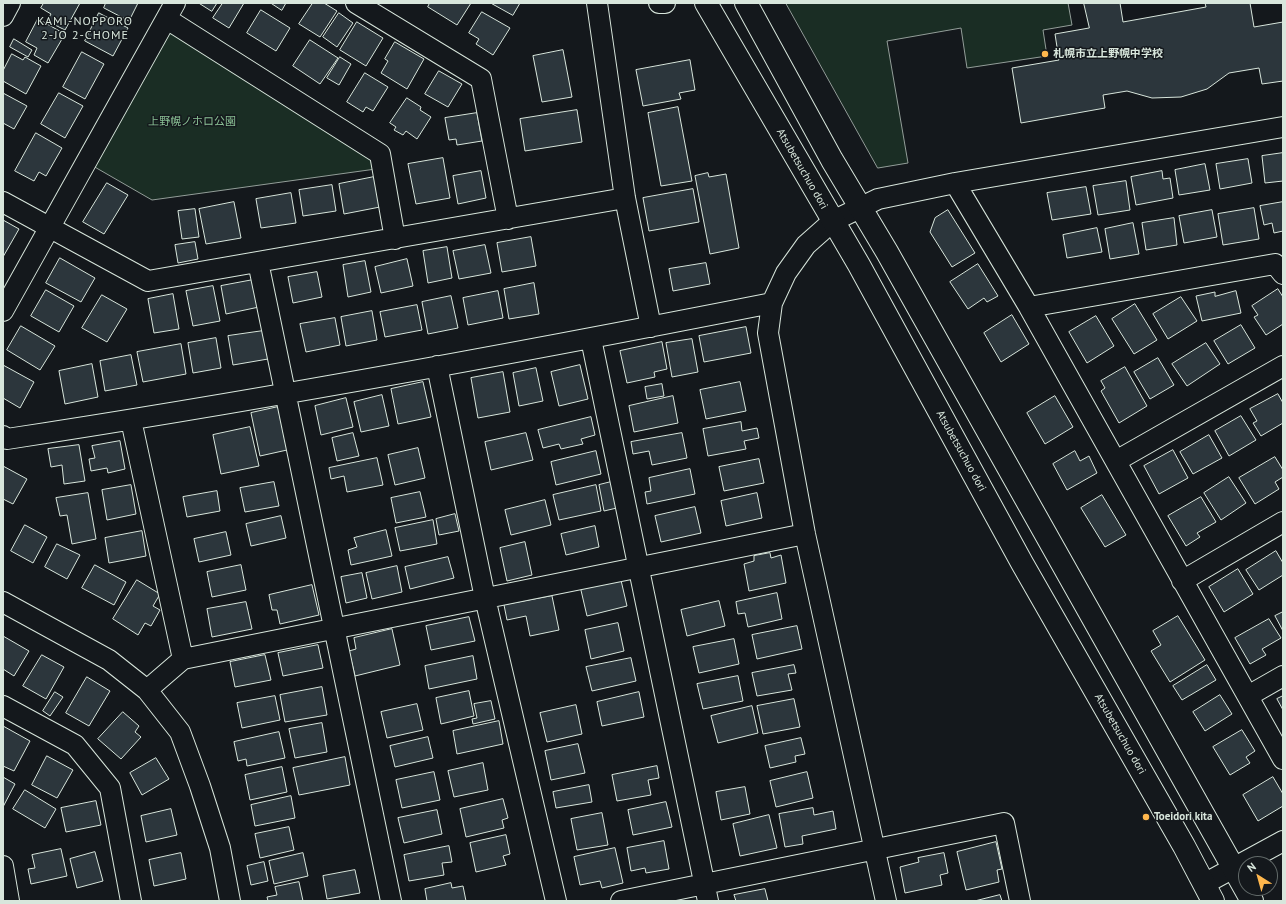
<!DOCTYPE html>
<html>
<head>
<meta charset="utf-8">
<style>
	body { margin:0 }
	#map { position:relative; width:1286px; height:904px; overflow:hidden; background:#14181c; font-family:"PT Sans",sans-serif }
	canvas { display:block }
	.frame { position:absolute; inset:0; border:4px solid #d8e6dc; pointer-events:none }
	.north { position:absolute; left:1238px; top:856px; width:40px; height:40px; box-sizing:border-box; background:#14181c; border:1px solid #626a69; border-radius:50%; rotate:323deg; font-size:11px; font-weight:700; line-height:16px; text-align:center; color:#d8e6dc }
	.north::after { content:''; display:block; margin:auto; width:14px; height:18px; background:#ffb74d; clip-path:polygon(50% 0,100% 100%,50% 72%,0 100%) }
</style>
</head>
<body>
<div id="map">
<canvas width="1286" height="904"></canvas>
<div class="frame"></div>
<div class="north">N</div>
</div>
<script>
const g = document.querySelector('canvas').getContext('2d');
g.lineJoin = 'round';
function fill(path, color) { g.fillStyle = color; g.fill(path, 'evenodd'); }
function trace(path, color, width, dash) { g.strokeStyle = color; g.lineWidth = width; g.lineCap = dash ? 'butt' : 'round'; g.setLineDash(dash || []); g.stroke(path); }
function write(font, color, halo, rows, align = 'center') {
  g.font = font + ' "PT Sans","Noto Sans JP",sans-serif'; g.lineWidth = 3; g.setLineDash([]); g.textBaseline = 'middle'; g.strokeStyle = halo; g.fillStyle = color; for (const [text, x, y, turn = 0] of rows) {
    g.save(); g.translate(x, y); g.rotate((+turn || 0) * Math.PI / 180); g.textAlign = isNaN(turn) ? turn : align; if (halo) g.strokeText(text, 0, 0); g.fillText(text, 0, 0); g.restore();
  }
}
const green = new Path2D(`
	M 786,3 L 1068,3 L 1072,25 L 1043,30 L 1047,56 L 967,68 L 961,28 L 887,41 L 908,163 L 878,168 Z
	M 167,19 L 383,168 L 152,200 L 86,162 Z`);
fill(green, '#1a2d24');
trace(green, '#939e99', 1);
const building = new Path2D(`
	M 44,3 L 80,3 L 65,30 L 47,21 L 51,14 L 41,8 Z
	M 106,3 L 138,3 L 129,21 L 104,8 Z
	M 199,3 L 217,3 L 212,11 Z
	M 223,3 L 244,3 L 229,28 L 213,18 Z
	M 271,3 L 286,3 L 282,10 Z
	M 313,3 L 324,3 L 337,11 L 320,37 L 299,24 Z
	M 430,3 L 471,3 L 457,25 L 428,7 Z
	M 491,3 L 520,3 L 513,15 Z
	M 1084,3 L 1120,3 L 1123,22 L 1206,7 L 1205,3 L 1250,3 L 1254,27 L 1283,22 L 1283,81 L 1262,84 L 1259,68 L 1229,73 L 1207,89 L 1181,97 L 1152,98 L 1127,91 L 1103,95 L 1105,108 L 1021,123 L 1012,68 L 1059,60 L 1055,34 L 1089,28 Z
	M 261,10 L 290,28 L 276,51 L 247,33 Z
	M 482,12 L 510,28 L 493,55 L 476,44 L 479,39 L 469,33 Z
	M 99,13 L 128,28 L 113,56 L 85,41 Z
	M 339,13 L 353,23 L 337,47 L 323,37 Z
	M 38,19 L 65,34 L 48,63 L 34,55 L 37,48 L 26,42 Z
	M 357,22 L 383,38 L 366,66 L 340,50 Z
	M 14,39 L 32,50 L 28,57 L 10,47 Z
	M 310,40 L 338,58 L 320,84 L 293,66 Z
	M 395,42 L 424,59 L 407,89 L 381,73 L 388,61 L 385,59 Z
	M 563,50 L 572,97 L 542,102 L 533,56 Z
	M 82,52 L 104,64 L 85,99 L 63,87 Z
	M 12,54 L 23,60 L 25,57 L 41,66 L 26,94 L 3,81 L 3,71 Z
	M 340,57 L 351,64 L 339,85 L 327,78 Z
	M 690,60 L 695,90 L 679,93 L 681,99 L 643,106 L 636,70 Z
	M 439,71 L 462,84 L 448,107 L 425,94 Z
	M 365,73 L 388,87 L 373,111 L 366,107 L 363,112 L 347,102 Z
	M 3,93 L 27,106 L 14,129 L 3,123 Z
	M 59,93 L 83,106 L 65,138 L 41,124 Z
	M 407,98 L 421,107 L 420,110 L 431,117 L 417,139 L 406,131 L 403,135 L 394,130 L 396,127 L 390,123 Z
	M 678,107 L 692,181 L 661,186 L 648,113 Z
	M 577,110 L 582,142 L 525,151 L 520,119 Z
	M 477,113 L 482,141 L 457,145 L 456,139 L 449,140 L 445,118 Z
	M 36,133 L 62,148 L 46,176 L 39,172 L 34,181 L 15,171 Z
	M 1283,153 L 1283,181 L 1265,183 L 1262,156 Z
	M 443,158 L 450,198 L 416,204 L 408,164 Z
	M 1248,159 L 1252,183 L 1220,189 L 1216,164 Z
	M 1205,164 L 1210,190 L 1179,195 L 1175,170 Z
	M 481,171 L 486,198 L 458,204 L 453,176 Z
	M 1162,171 L 1163,179 L 1170,178 L 1173,198 L 1136,205 L 1131,177 Z
	M 708,173 L 709,177 L 726,174 L 739,248 L 710,254 L 695,176 Z
	M 374,177 L 380,207 L 344,214 L 339,184 Z
	M 1126,181 L 1130,210 L 1098,215 L 1093,186 Z
	M 107,183 L 128,195 L 104,234 L 83,222 Z
	M 332,185 L 336,211 L 303,216 L 299,190 Z
	M 1086,187 L 1091,214 L 1052,220 L 1047,193 Z
	M 693,189 L 699,222 L 649,231 L 643,198 Z
	M 291,193 L 296,223 L 261,228 L 256,199 Z
	M 234,202 L 241,238 L 206,244 L 199,209 Z
	M 1283,202 L 1283,231 L 1274,233 L 1272,223 L 1264,225 L 1260,206 Z
	M 1254,208 L 1259,239 L 1223,245 L 1218,214 Z
	M 195,209 L 199,237 L 182,239 L 178,211 Z
	M 948,210 L 975,253 L 952,267 L 930,232 L 935,218 Z
	M 1212,210 L 1217,237 L 1184,243 L 1179,216 Z
	M 1174,218 L 1177,245 L 1146,250 L 1142,223 Z
	M 3,220 L 19,229 L 3,257 Z
	M 1133,223 L 1139,254 L 1110,259 L 1105,229 Z
	M 1097,228 L 1102,252 L 1067,258 L 1063,235 Z
	M 531,237 L 536,266 L 502,272 L 497,243 Z
	M 195,242 L 198,259 L 178,263 L 175,245 Z
	M 485,245 L 491,273 L 459,279 L 453,251 Z
	M 447,247 L 452,278 L 428,283 L 423,251 Z
	M 60,258 L 95,278 L 81,302 L 46,283 Z
	M 407,259 L 413,286 L 381,293 L 375,267 Z
	M 365,261 L 371,292 L 348,297 L 343,265 Z
	M 706,263 L 710,284 L 673,291 L 669,269 Z
	M 978,264 L 998,296 L 987,302 L 984,298 L 968,309 L 950,282 Z
	M 317,272 L 322,297 L 293,303 L 288,277 Z
	M 253,280 L 259,307 L 226,314 L 221,286 Z
	M 534,283 L 539,314 L 509,319 L 504,289 Z
	M 213,286 L 220,321 L 193,326 L 186,291 Z
	M 1278,289 L 1283,297 L 1283,324 L 1266,335 L 1254,317 L 1258,315 L 1252,306 Z
	M 46,290 L 74,306 L 59,332 L 31,316 Z
	M 498,291 L 503,318 L 468,325 L 463,298 Z
	M 1236,291 L 1241,313 L 1202,321 L 1196,296 L 1215,292 L 1215,296 Z
	M 173,294 L 179,329 L 154,333 L 148,299 Z
	M 102,295 L 127,309 L 107,342 L 82,328 Z
	M 451,296 L 458,328 L 428,334 L 422,302 Z
	M 1181,297 L 1197,321 L 1168,339 L 1153,314 Z
	M 1135,304 L 1157,340 L 1134,354 L 1112,319 Z
	M 417,305 L 422,330 L 385,337 L 380,312 Z
	M 372,311 L 377,340 L 346,346 L 341,317 Z
	M 1012,315 L 1029,344 L 1001,362 L 984,333 Z
	M 1096,316 L 1114,346 L 1087,363 L 1069,332 Z
	M 335,318 L 340,345 L 306,352 L 300,324 Z
	M 1241,325 L 1255,348 L 1228,364 L 1214,341 Z
	M 21,326 L 55,346 L 40,370 L 7,350 Z
	M 746,327 L 751,353 L 704,362 L 699,336 Z
	M 263,331 L 268,359 L 233,365 L 228,336 Z
	M 216,338 L 221,368 L 193,373 L 188,343 Z
	M 692,339 L 698,372 L 672,377 L 666,343 Z
	M 662,342 L 667,369 L 654,372 L 655,377 L 627,383 L 620,351 Z
	M 1206,343 L 1220,364 L 1187,386 L 1172,364 Z
	M 181,344 L 186,374 L 143,382 L 137,352 Z
	M 131,355 L 137,385 L 105,391 L 100,361 Z
	M 1158,358 L 1174,385 L 1150,399 L 1134,372 Z
	M 92,364 L 98,397 L 65,404 L 59,371 Z
	M 3,365 L 34,382 L 20,408 L 3,398 Z
	M 580,365 L 588,399 L 559,406 L 551,372 Z
	M 1125,367 L 1147,406 L 1119,423 L 1101,391 L 1105,388 L 1101,381 Z
	M 536,368 L 543,401 L 519,406 L 513,373 Z
	M 503,372 L 510,412 L 478,418 L 471,378 Z
	M 423,382 L 431,417 L 398,424 L 391,389 Z
	M 740,382 L 746,411 L 706,419 L 700,390 Z
	M 662,384 L 664,396 L 647,399 L 645,387 Z
	M 1278,394 L 1283,403 L 1283,423 L 1261,436 L 1253,423 L 1257,421 L 1250,409 Z
	M 382,395 L 389,426 L 361,432 L 354,402 Z
	M 673,396 L 678,423 L 634,432 L 629,406 Z
	M 1055,396 L 1073,427 L 1045,444 L 1027,413 Z
	M 346,398 L 353,427 L 321,435 L 315,406 Z
	M 278,407 L 287,450 L 260,456 L 251,413 Z
	M 1241,416 L 1256,440 L 1229,456 L 1215,431 Z
	M 591,417 L 595,435 L 581,439 L 583,444 L 561,449 L 559,444 L 543,448 L 538,430 Z
	M 741,422 L 742,431 L 757,428 L 759,438 L 744,441 L 746,449 L 708,456 L 703,429 Z
	M 250,427 L 259,466 L 221,474 L 213,435 Z
	M 353,433 L 359,456 L 337,461 L 332,438 Z
	M 526,433 L 533,460 L 491,470 L 485,442 Z
	M 682,433 L 687,458 L 652,465 L 649,451 L 633,454 L 631,442 Z
	M 1209,435 L 1222,458 L 1193,474 L 1180,452 Z
	M 120,441 L 125,469 L 108,473 L 107,468 L 91,471 L 89,459 L 95,458 L 92,446 Z
	M 79,445 L 85,481 L 64,484 L 62,465 L 51,467 L 48,449 Z
	M 418,448 L 425,478 L 395,485 L 388,455 Z
	M 1173,450 L 1188,478 L 1159,494 L 1144,466 Z
	M 596,451 L 601,474 L 556,485 L 551,462 Z
	M 1075,451 L 1080,461 L 1089,456 L 1097,473 L 1067,490 L 1053,464 Z
	M 1275,457 L 1283,470 L 1283,477 L 1275,482 L 1279,489 L 1255,504 L 1239,478 Z
	M 377,458 L 383,485 L 347,492 L 344,476 L 331,479 L 329,468 Z
	M 759,459 L 764,483 L 724,491 L 719,467 Z
	M 3,466 L 27,479 L 13,504 L 3,499 Z
	M 690,469 L 695,494 L 647,504 L 645,492 L 651,491 L 649,478 Z
	M 1229,477 L 1246,503 L 1221,520 L 1204,493 Z
	M 615,481 L 621,507 L 604,511 L 599,485 Z
	M 274,482 L 279,506 L 245,512 L 240,488 Z
	M 131,485 L 136,514 L 107,520 L 102,490 Z
	M 596,485 L 601,511 L 559,520 L 553,495 Z
	M 217,491 L 220,511 L 187,517 L 183,497 Z
	M 420,492 L 426,517 L 396,523 L 391,498 Z
	M 88,493 L 96,539 L 72,544 L 67,515 L 60,516 L 56,498 Z
	M 757,493 L 762,518 L 726,526 L 721,501 Z
	M 1102,495 L 1126,535 L 1105,547 L 1081,508 Z
	M 1201,497 L 1216,522 L 1197,533 L 1200,537 L 1186,546 L 1168,516 Z
	M 545,500 L 551,525 L 511,535 L 505,510 Z
	M 695,507 L 701,533 L 661,542 L 655,516 Z
	M 455,514 L 459,531 L 439,535 L 436,519 Z
	M 281,516 L 286,538 L 251,546 L 246,524 Z
	M 433,520 L 437,544 L 400,551 L 395,528 Z
	M 25,525 L 47,537 L 33,563 L 11,551 Z
	M 595,526 L 599,547 L 566,555 L 561,534 Z
	M 386,530 L 392,556 L 351,565 L 348,550 L 357,547 L 354,538 Z
	M 142,531 L 146,556 L 109,563 L 105,538 Z
	M 226,532 L 231,555 L 199,562 L 194,539 Z
	M 525,542 L 532,575 L 507,581 L 500,548 Z
	M 57,544 L 80,555 L 67,579 L 45,567 Z
	M 1276,551 L 1283,563 L 1283,575 L 1259,590 L 1246,570 Z
	M 770,553 L 771,558 L 781,555 L 786,583 L 749,591 L 744,564 L 754,561 L 754,556 Z
	M 448,557 L 454,578 L 410,589 L 405,567 Z
	M 95,565 L 126,582 L 114,605 L 82,588 Z
	M 241,565 L 246,590 L 212,597 L 207,572 Z
	M 397,566 L 402,592 L 372,599 L 366,573 Z
	M 1238,569 L 1253,594 L 1224,612 L 1209,587 Z
	M 362,573 L 367,598 L 346,603 L 341,577 Z
	M 620,576 L 627,606 L 587,616 L 580,586 Z
	M 137,580 L 160,594 L 153,606 L 160,610 L 151,626 L 145,623 L 138,635 L 113,619 Z
	M 312,585 L 319,615 L 280,624 L 277,610 L 272,610 L 269,595 Z
	M 777,593 L 782,619 L 748,627 L 745,613 L 738,614 L 736,602 Z
	M 552,596 L 559,630 L 530,636 L 526,616 L 507,620 L 504,605 Z
	M 719,601 L 725,626 L 687,636 L 681,610 Z
	M 246,602 L 252,629 L 212,637 L 207,609 Z
	M 1283,612 L 1283,631 L 1275,616 Z
	M 1178,616 L 1205,660 L 1170,682 L 1151,651 L 1161,645 L 1153,631 Z
	M 469,617 L 475,641 L 431,650 L 426,626 Z
	M 1269,619 L 1281,638 L 1262,649 L 1266,655 L 1250,664 L 1235,638 Z
	M 618,623 L 624,651 L 591,659 L 585,630 Z
	M 797,626 L 802,649 L 757,659 L 752,635 Z
	M 392,629 L 400,665 L 355,676 L 349,651 L 356,649 L 354,638 Z
	M 3,636 L 29,651 L 14,676 L 3,669 Z
	M 734,639 L 739,664 L 699,673 L 693,647 Z
	M 318,645 L 323,668 L 283,676 L 278,653 Z
	M 42,655 L 64,667 L 46,699 L 23,686 Z
	M 265,655 L 271,680 L 235,687 L 230,662 Z
	M 473,656 L 477,679 L 429,689 L 425,666 Z
	M 631,658 L 636,681 L 592,691 L 586,667 Z
	M 794,665 L 796,673 L 788,674 L 792,690 L 757,696 L 752,673 Z
	M 1207,665 L 1216,680 L 1182,700 L 1173,686 Z
	M 738,676 L 743,701 L 703,709 L 697,684 Z
	M 87,677 L 110,691 L 89,726 L 66,713 Z
	M 322,687 L 327,715 L 285,722 L 280,695 Z
	M 469,691 L 474,716 L 441,724 L 436,698 Z
	M 55,692 L 63,697 L 50,716 L 43,711 Z
	M 639,692 L 644,717 L 602,726 L 597,702 Z
	M 1220,695 L 1232,714 L 1205,731 L 1193,712 Z
	M 275,696 L 280,720 L 242,728 L 237,703 Z
	M 1283,696 L 1283,710 L 1277,699 Z
	M 794,699 L 800,727 L 763,734 L 757,706 Z
	M 491,701 L 495,719 L 473,724 L 472,719 L 477,718 L 474,704 Z
	M 417,704 L 423,730 L 387,738 L 381,712 Z
	M 576,705 L 582,734 L 547,742 L 540,713 Z
	M 752,706 L 758,733 L 718,743 L 711,716 Z
	M 123,712 L 139,726 L 135,732 L 141,737 L 121,759 L 98,739 Z
	M 499,721 L 503,744 L 457,754 L 453,731 Z
	M 322,723 L 327,752 L 295,758 L 289,729 Z
	M 3,726 L 30,741 L 14,771 L 3,766 Z
	M 1242,730 L 1255,751 L 1246,757 L 1250,763 L 1230,775 L 1213,747 Z
	M 279,732 L 285,758 L 247,766 L 246,759 L 238,761 L 234,742 Z
	M 428,737 L 433,758 L 395,767 L 390,746 Z
	M 801,738 L 805,754 L 795,756 L 796,762 L 770,768 L 765,746 Z
	M 578,744 L 585,773 L 551,780 L 545,751 Z
	M 47,756 L 73,770 L 57,798 L 32,785 Z
	M 345,757 L 350,785 L 299,795 L 293,768 Z
	M 156,758 L 169,779 L 142,795 L 130,773 Z
	M 483,763 L 488,790 L 454,797 L 448,771 Z
	M 657,766 L 659,778 L 648,780 L 651,795 L 617,801 L 612,775 Z
	M 282,767 L 287,792 L 250,800 L 245,775 Z
	M 434,772 L 440,800 L 402,808 L 396,780 Z
	M 807,772 L 813,798 L 776,807 L 770,781 Z
	M 3,777 L 15,784 L 3,807 Z
	M 1273,777 L 1283,794 L 1283,806 L 1258,821 L 1243,795 Z
	M 589,785 L 592,802 L 556,808 L 553,792 Z
	M 745,787 L 750,814 L 721,820 L 716,792 Z
	M 25,790 L 56,809 L 45,828 L 13,809 Z
	M 291,796 L 295,818 L 255,826 L 251,805 Z
	M 503,799 L 508,818 L 502,820 L 504,828 L 466,837 L 460,809 Z
	M 96,801 L 101,825 L 66,832 L 61,808 Z
	M 666,802 L 672,827 L 633,835 L 628,810 Z
	M 813,808 L 814,815 L 833,811 L 836,829 L 802,836 L 803,844 L 785,847 L 779,814 Z
	M 171,809 L 177,835 L 146,842 L 141,816 Z
	M 437,810 L 442,834 L 404,843 L 398,818 Z
	M 602,813 L 608,845 L 577,850 L 571,819 Z
	M 769,815 L 777,848 L 740,856 L 733,824 Z
	M 289,827 L 294,850 L 260,858 L 255,834 Z
	M 506,835 L 510,854 L 503,856 L 506,865 L 476,872 L 470,843 Z
	M 664,841 L 669,869 L 646,873 L 645,868 L 631,871 L 627,848 Z
	M 996,842 L 1002,869 L 997,870 L 999,882 L 966,890 L 957,852 Z
	M 449,846 L 452,862 L 442,863 L 444,875 L 409,881 L 404,855 Z
	M 615,848 L 623,883 L 602,888 L 600,881 L 580,885 L 574,857 Z
	M 61,849 L 67,876 L 31,884 L 28,869 L 35,868 L 32,855 Z
	M 95,852 L 103,881 L 77,888 L 70,859 Z
	M 181,853 L 186,879 L 154,886 L 149,860 Z
	M 303,853 L 308,876 L 274,884 L 269,861 Z
	M 944,853 L 948,873 L 940,875 L 942,885 L 905,893 L 900,867 L 919,862 L 918,858 Z
	M 264,862 L 268,881 L 251,885 L 247,866 Z
	M 355,870 L 360,893 L 327,899 L 323,876 Z
	M 299,882 L 303,901 L 268,901 L 267,897 L 277,895 L 275,887 Z
	M 451,883 L 452,888 L 463,886 L 466,901 L 427,901 L 425,889 Z
	M 765,889 L 768,901 L 736,901 L 734,895 Z
	M 1000,895 L 1002,901 L 975,901 Z`);
fill(building, '#2c363c');
trace(building, '#d8e6dc', 1);
const street = new Path2D(`
	M 356,3 L 481,79 L 508,219
	M 597,3 L 625,198 L 651,327
	M 659,3 L 665,3
	M 3,16 L 10,3
	M 167,19 L 380,154 L 395,239
	M 955,183 L 1029,307 L 1283,759
	M 3,202 L 148,281 L 625,198
	M 258,262 L 391,901
	M 1029,307 L 1275,264 L 1283,274
	M 3,311 L 175,3
	M 591,339 L 708,901
	M 437,366 L 485,598 L 556,901
	M 131,420 L 183,659 L 147,690
	M 3,436 L 7,439 C 263,400 518,353 772,303
	M 1116,461 L 1283,366
	M 1182,581 L 1283,522
	M 3,602 L 109,660 L 147,690 L 180,732 L 200,786 L 220,848 L 230,901
	M 183,659 L 805,534
	M 1248,696 L 1283,676
	M 3,706 L 75,745 L 110,788 L 131,901
	M 3,866 L 9,901
	M 1204,884 L 1283,841
	M 621,901 L 1004,823 L 1020,901
	M 886,901 L 805,534 L 768,333 L 772,303 L 786,273 L 806,245 L 833,221 L 878,199 L 955,183 L 1283,127`);
const secondary = new Path2D(`
	M 706,3 L 859,265 L 1022,563 L 1184,846 L 1213,901
	M 746,3 L 832,160 L 887,252 L 1252,901`);
trace(street, '#d8e6dc', 22);
trace(secondary, '#d8e6dc', 24);
trace(street, '#14181c', 20);
trace(secondary, '#14181c', 22);
for (const [x, y, r, color] of [
	[1045,54,4,"#ffb74d"],
	[1146,817,4,"#ffb74d"]
]) { const dot = new Path2D(); dot.arc(x, y, r, 0, 2 * Math.PI); g.fillStyle = color; g.fill(dot); trace(dot, '#14181c', 1.5); }
write('bold 11px', '#d8e6dc', '#14181c', [
	["札幌市立上野幌中学校",1053,54],
	["Toeidori kita",1154,817]
], 'left');
write('11px', '#8ac095', '#14181c', [
	["上野幌ノホロ公園",192,122]
]);
write('11px', '#d8e6dc', '#14181c', [
	["Atsubetsuchuo dori",802,169,60],
	["Atsubetsuchuo dori",961,451,61],
	["Atsubetsuchuo dori",1120,734,60]
]);
g.letterSpacing = '1px';
write('12px', '#d8e6dc', '#14181c', [
	["KAMI-NOPPORO",85,22],
	["2-JO 2-CHOME",85,36]
]);
g.letterSpacing = '0px';
</script>
</body>
</html>
